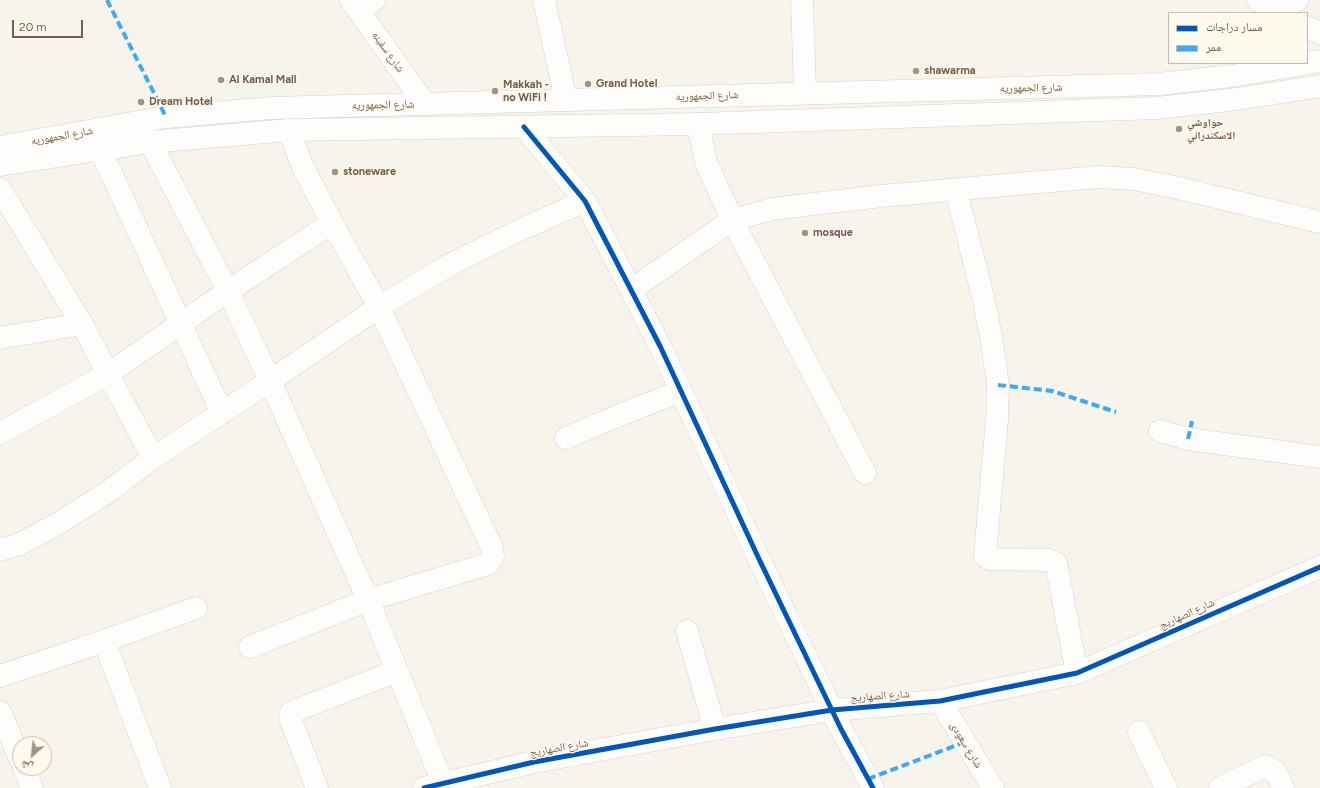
<!DOCTYPE html>
<html>
<head>
<meta charset="utf-8">
<style>
	body { margin:0 }
	#map { position:relative; width:1320px; height:788px; overflow:hidden; background:#f7f4ec; font-family:Figtree,"Noto Naskh Arabic",sans-serif }
	canvas { display:block }
	.legend { position:absolute; left:1168px; top:12px; width:140px; height:52px; box-sizing:border-box; background:#fff9ee; border:1px solid #c9bbad; margin:0; padding:5px 7px; list-style:none; font-size:12px; color:#775d4b }
	.legend li { display:flex; align-items:center; gap:8px; height:20px }
	.legend b { width:20px; border:1px solid #c9bbad }
	.north { position:absolute; left:12px; top:736px; width:40px; height:40px; box-sizing:border-box; background:#fff9ee; border:1px solid #c9bbad; border-radius:50%; rotate:207deg; font-size:11px; font-weight:700; line-height:16px; text-align:center; color:#775d4b }
	.north::after { content:''; display:block; margin:auto; width:14px; height:18px; background:#a49283; clip-path:polygon(50% 0,100% 100%,50% 72%,0 100%) }
	.scale { position:absolute; left:12px; top:20px; width:71px; height:18px; box-sizing:border-box; border:2px solid #775d4b; border-top:0; padding-left:5px; font-size:12px; line-height:14px; white-space:nowrap; color:#775d4b; -webkit-text-stroke:3px #fff9ee; paint-order:stroke }
</style>
</head>
<body>
<div id="map">
<canvas width="1320" height="788"></canvas>
<ul class="legend">
<li><b style="height:5px;background:#0057b8"></b>مسار دراجات</li>
<li><b style="height:5px;background:#3fa9f5"></b>ممر</li>
</ul>
<div class="north">ش</div>
<div class="scale">20 m</div>
</div>
<script>
const g = document.querySelector('canvas').getContext('2d');
g.lineJoin = 'round';
function trace(path, color, width, dash) { g.strokeStyle = color; g.lineWidth = width; g.lineCap = dash ? 'butt' : 'round'; g.setLineDash(dash || []); g.stroke(path); }
function write(font, color, halo, rows, align = 'center') {
  g.font = font + ' Figtree,"Noto Naskh Arabic",sans-serif'; g.lineWidth = 3; g.setLineDash([]); g.textBaseline = 'middle'; g.strokeStyle = halo; g.fillStyle = color; for (const [text, x, y, turn = 0] of rows) {
    g.save(); g.translate(x, y); g.rotate((+turn || 0) * Math.PI / 180); g.textAlign = isNaN(turn) ? turn : align; if (halo) g.strokeText(text, 0, 0); g.fillText(text, 0, 0); g.restore();
  }
}
const street = new Path2D(`
	M 544,0 L 566,100
	M 802,0 L 805,93
	M 1258,0 L 1282,13
	M 361,12 L 374,0
	M 1280,12 L 1297,0
	M 1307,27 L 1320,33
	M 698,124 L 706,162 L 732,220 L 865,473
	M 524,127 L 585,201 L 660,346 L 759,559 L 841,729 L 873,788
	M 150,142 L 228,291 L 270,381 L 379,307 L 451,264 L 522,229 L 585,201
	M 100,149 L 222,413
	M 0,189 L 82,324 L 108,374 L 228,291 L 332,223 L 302,165 L 289,130
	M 956,190 L 984,301 L 992,342 L 998,385 L 997,419 L 985,556 L 989,559 L 1049,560 L 1056,563 L 1077,673
	M 332,223 L 379,307 L 492,548 L 493,557 L 488,564 L 368,600 L 443,783
	M 631,290 L 732,220 L 772,209 L 881,196 L 1098,177 L 1133,179 L 1174,187 L 1320,222
	M 0,338 L 82,324
	M 1160,431 L 1188,439 L 1320,457
	M 0,433 L 108,374 L 153,458
	M 566,438 L 622,414 L 681,391
	M 0,550 L 20,544 L 59,523 L 108,492 L 153,458 L 270,381 L 368,600 L 250,647
	M 687,631 L 715,729
	M 104,641 L 160,788
	M 0,676 L 104,641 L 196,608
	M 940,701 L 993,788
	M 0,712 L 20,759
	M 1139,732 L 1166,788
	M 24,768 L 32,788
	M 317,788 L 290,718 L 291,713 L 294,711 L 397,671
	M 424,788 L 534,762 L 715,729 L 832,710 L 940,701 L 1077,673 L 1320,567
	M 1220,788 L 1265,766 C 1277,771 1279,775 1283,788`);
const secondary = new Path2D(`
	M 351,0 L 425,104
	M 0,147 L 166,117 L 271,108 L 1159,84 L 1232,76 L 1320,61
	M 0,165 L 150,142 L 289,130 L 698,124 L 1157,108 L 1237,99 L 1320,86`);
trace(street, '#d7d1ca', 23);
trace(secondary, '#d7d0c8', 23);
trace(street, '#fefdfc', 22);
trace(secondary, '#fefdfc', 22);
trace(new Path2D(`
	M 107,0 L 166,117
	M 998,385 L 1052,391 L 1116,412
	M 1188,439 L 1192,421
	M 868,779 L 965,742`), '#3fa9f5', 4, [8, 4]);
trace(new Path2D(`
	M 524,127 L 585,201 L 660,346 L 759,559 L 841,729 L 873,788
	M 424,788 L 534,762 L 715,729 L 832,710 L 940,701 L 1077,673 L 1320,567`), '#0057b8', 5);
for (const [x, y, r, color] of [
	[916,71,4,"#a49283"],
	[221,80,4,"#a49283"],
	[588,84,4,"#a49283"],
	[495,91,4,"#a49283"],
	[141,102,4,"#a49283"],
	[1179,129,4,"#a49283"],
	[335,172,4,"#a49283"],
	[805,233,4,"#a49283"]
]) { const dot = new Path2D(); dot.arc(x, y, r, 0, 2 * Math.PI); g.fillStyle = color; g.fill(dot); trace(dot, '#fff9ee', 1.5); }
write('11px', '#775d4b', '#fff9ee', [
	["شارع سفينه",388,52,55],
	["شارع الجمهوريه",1031,88,-1],
	["شارع الجمهوريه",707,96,-2],
	["شارع الجمهوريه",383,105,-1],
	["شارع الجمهوريه",62,136,-10],
	["شارع الصهاريج",1187,614,-24],
	["شارع الصهاريج",880,696,-4],
	["شارع سعودى",966,745,59],
	["شارع الصهاريج",559,748,-10]
]);
write('bold 11px', '#775d4b', '#fff9ee', [
	["shawarma",924,71],
	["Al Kamal Mall",229,80],
	["Grand Hotel",596,84],
	["Makkah -",503,85],
	["no WiFi !",503,98],
	["Dream Hotel",149,102],
	["حواوشي",1187,123],
	["الاسكندراني",1187,136],
	["stoneware",343,172],
	["mosque",813,233]
], 'left');
</script>
</body>
</html>
